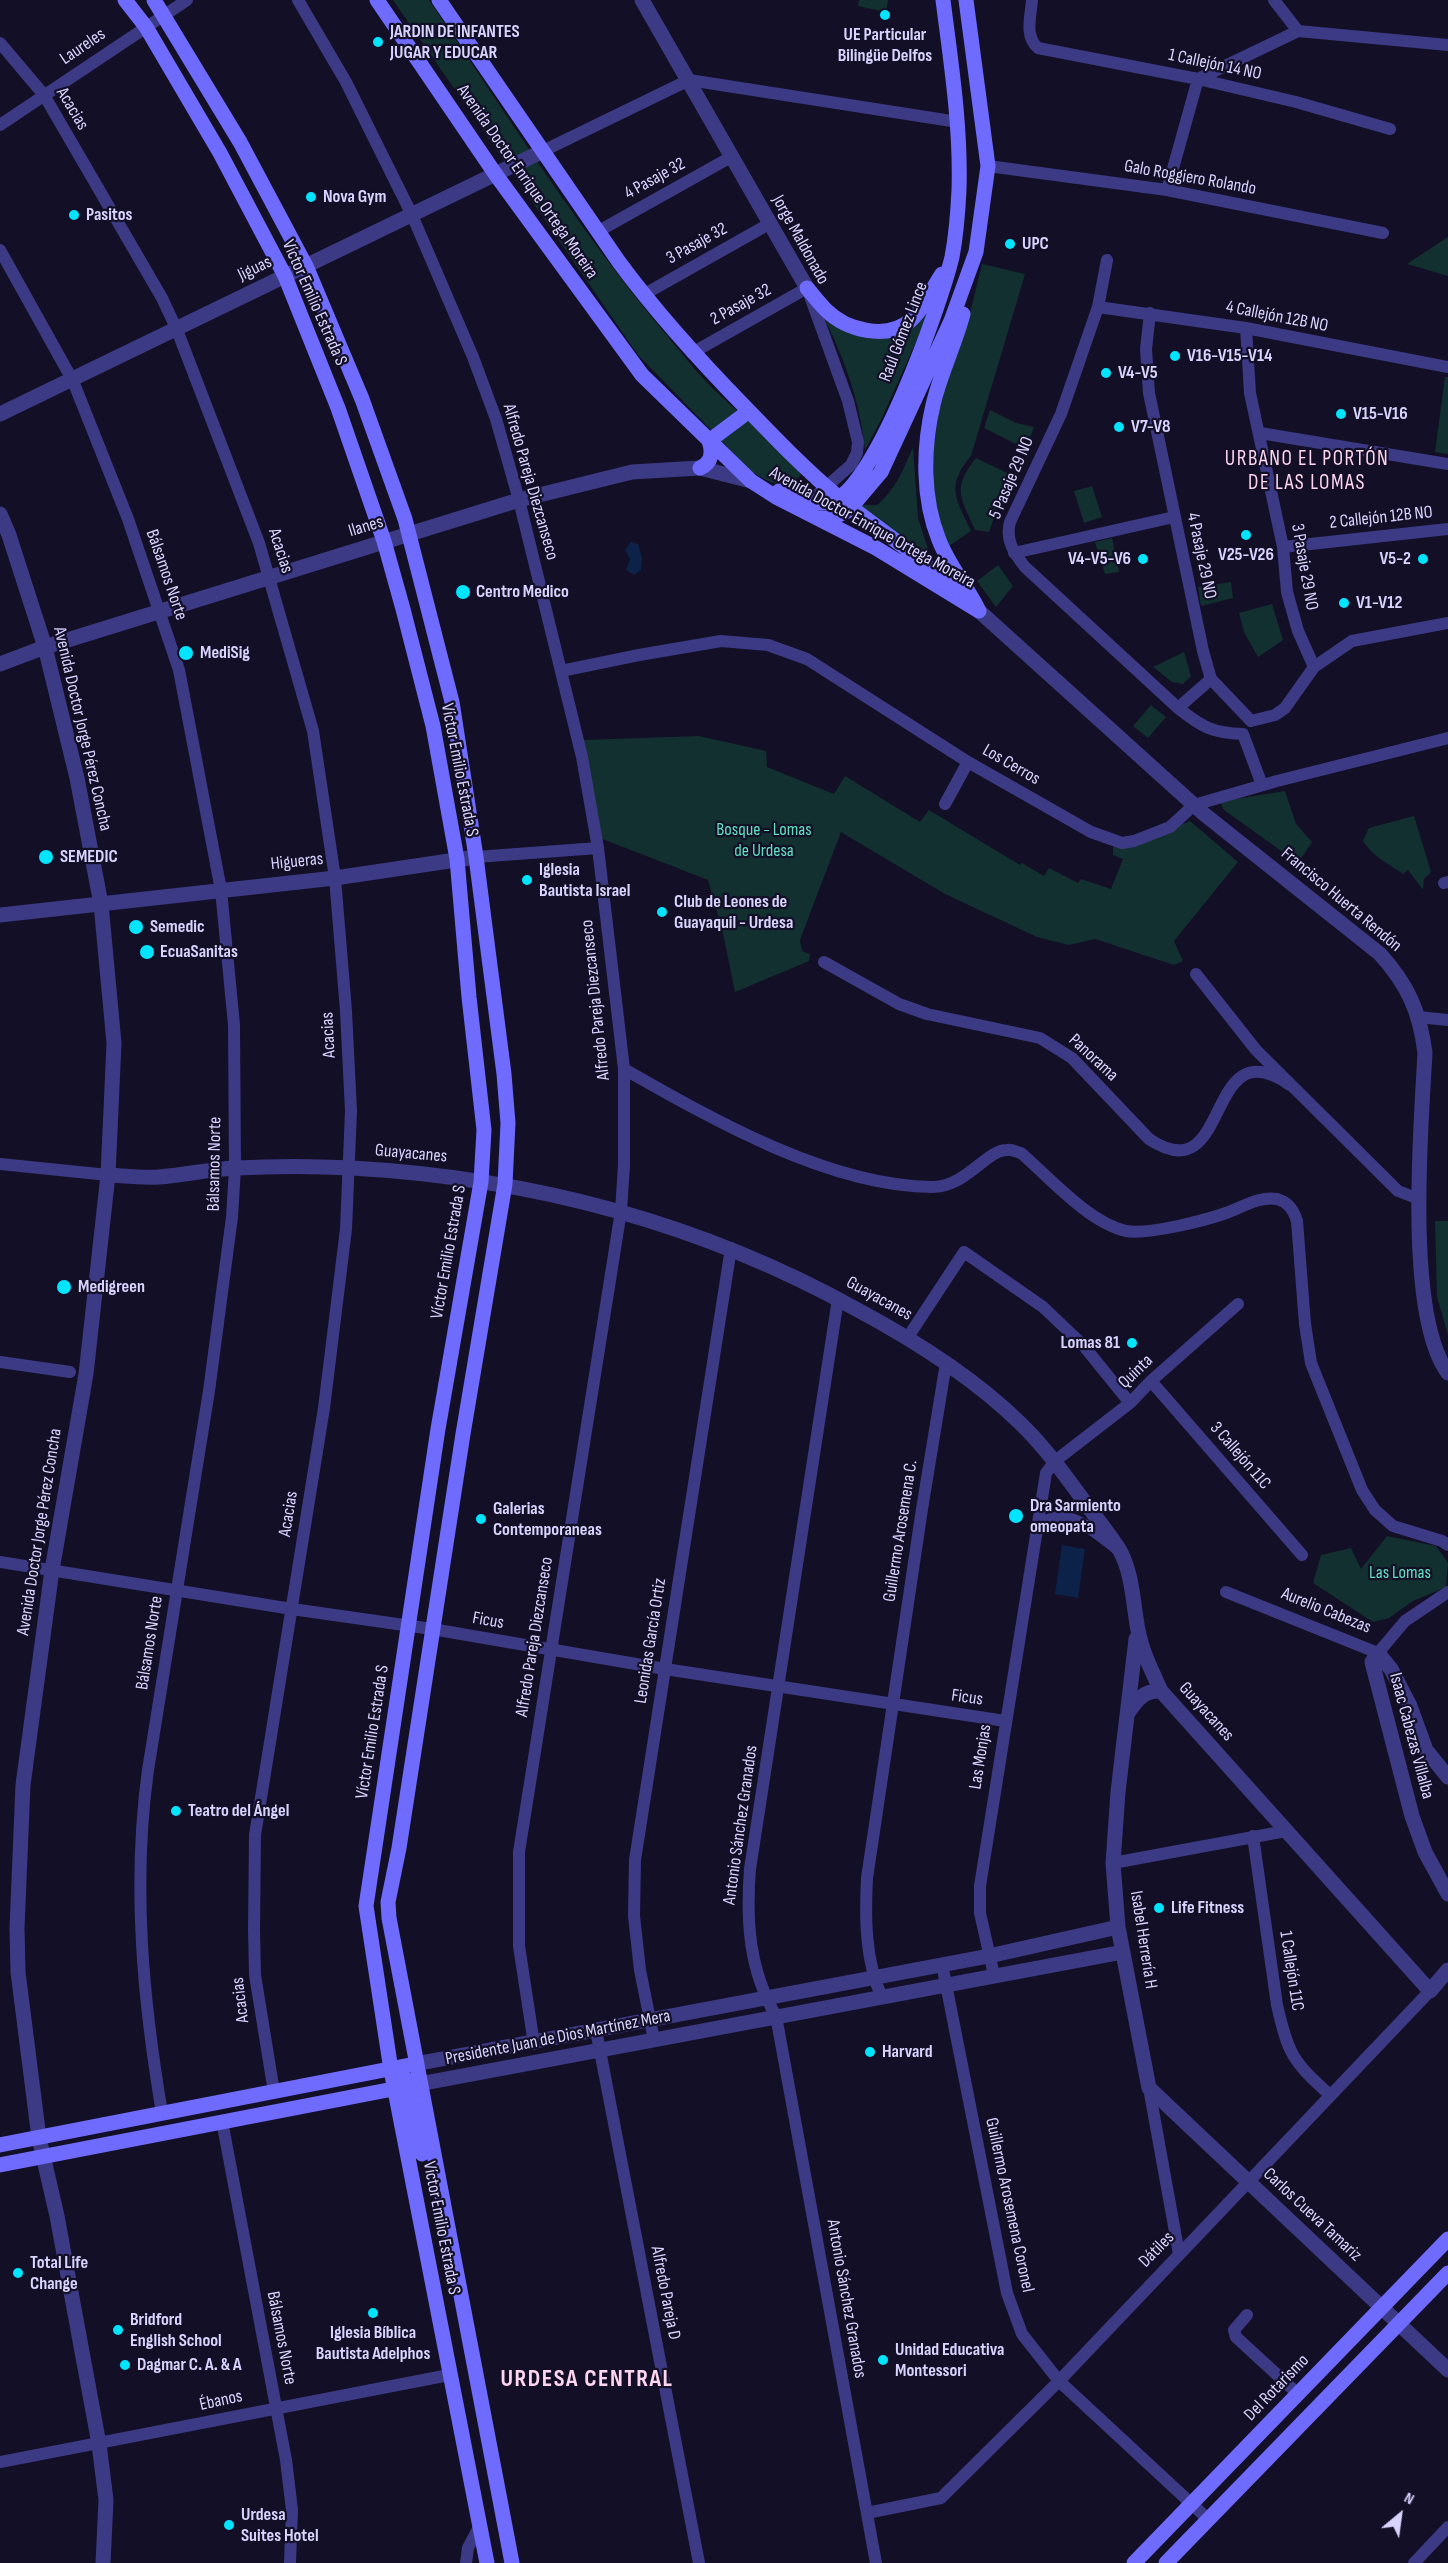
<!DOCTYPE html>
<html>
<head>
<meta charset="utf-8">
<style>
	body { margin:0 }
	#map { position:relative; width:1448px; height:2563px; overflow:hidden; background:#130f26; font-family:"Sofia Sans Condensed",sans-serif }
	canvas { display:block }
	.north { position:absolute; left:1370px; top:2485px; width:60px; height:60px; -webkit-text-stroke:4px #130f26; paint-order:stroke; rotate:29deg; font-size:16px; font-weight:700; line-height:24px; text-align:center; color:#d9d4ff }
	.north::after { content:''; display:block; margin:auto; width:21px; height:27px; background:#d9d4ff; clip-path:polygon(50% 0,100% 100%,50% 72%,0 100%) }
</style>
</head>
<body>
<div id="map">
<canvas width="1448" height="2563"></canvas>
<div class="north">N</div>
</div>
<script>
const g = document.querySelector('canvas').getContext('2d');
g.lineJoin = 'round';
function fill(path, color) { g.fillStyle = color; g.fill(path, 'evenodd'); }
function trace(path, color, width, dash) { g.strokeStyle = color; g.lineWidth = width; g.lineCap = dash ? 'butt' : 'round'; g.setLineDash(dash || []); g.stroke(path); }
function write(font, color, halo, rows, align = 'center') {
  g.font = font + ' "Sofia Sans Condensed",sans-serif'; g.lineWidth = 4.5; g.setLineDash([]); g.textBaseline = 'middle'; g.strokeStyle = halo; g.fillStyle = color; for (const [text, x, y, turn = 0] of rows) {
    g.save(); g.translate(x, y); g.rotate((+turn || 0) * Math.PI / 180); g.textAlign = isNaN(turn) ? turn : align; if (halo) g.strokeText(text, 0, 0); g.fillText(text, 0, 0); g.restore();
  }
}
fill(new Path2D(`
	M 393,0 L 429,0 C 507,114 580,233 669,338 C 686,359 704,381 724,399 C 749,423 787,443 801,475 C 784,492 768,482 751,471 L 638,355 Z
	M 859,0 L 888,0 L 886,12 L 858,6 Z
	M 1448,237 L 1448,276 L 1407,264 Z
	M 982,264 L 1025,274 L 971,456 C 945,487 956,498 971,531 L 949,546 L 934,507 L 931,464 L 942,393 L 968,321 Z
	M 937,295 L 881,420 L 865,450 C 860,399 843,356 821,311 L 873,337 Z
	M 1445,377 L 1448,377 L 1448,454 L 1435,452 Z
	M 990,410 L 1016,423 L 1034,427 L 1026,449 L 984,428 Z
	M 913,447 L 918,518 L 932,561 L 858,505 L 877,505 C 896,489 903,470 913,447 Z
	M 976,458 L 1009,474 L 989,532 L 975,530 C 961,497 951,489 976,458 Z
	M 1092,486 L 1102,517 L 1084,523 L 1074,491 Z
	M 1112,538 L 1119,572 L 1105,574 L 1095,542 Z
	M 998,565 L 1013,586 L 996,607 L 977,581 Z
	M 1231,582 L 1233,598 L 1201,606 L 1198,587 Z
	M 1272,604 L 1283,640 L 1258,657 L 1244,632 L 1239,613 Z
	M 1184,652 L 1191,676 L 1183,684 L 1172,682 L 1153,667 Z
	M 1151,705 L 1166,717 L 1148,738 L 1133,726 Z
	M 699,736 L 766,751 L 767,767 L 834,794 L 845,776 L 920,822 L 929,810 L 1020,865 L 1022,863 L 1044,876 L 1049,868 L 1078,883 L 1081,879 L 1111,889 L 1123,859 L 1113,855 L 1113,847 L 1128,847 L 1190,821 L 1238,862 L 1174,941 L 1183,961 L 1174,965 L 1095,939 L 1069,945 L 1037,937 L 945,894 L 841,832 L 800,940 L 802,951 L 810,954 L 809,961 L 735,992 L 723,933 L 708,880 L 600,838 L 583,740 Z
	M 1285,791 L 1296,824 L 1312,842 L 1298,863 L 1224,810 L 1221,804 L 1223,801 Z
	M 1414,816 L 1431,872 L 1424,879 L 1423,890 L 1408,870 L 1403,874 C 1387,862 1374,858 1363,841 L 1369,828 Z
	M 1435,1221 L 1448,1221 L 1448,1335 L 1437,1297 Z
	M 1387,1536 L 1436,1546 L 1448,1563 L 1446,1587 L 1413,1601 L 1389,1618 L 1373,1622 L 1313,1583 L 1321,1555 L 1351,1548 L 1361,1569 Z`), '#12302f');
fill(new Path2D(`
	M 631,542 L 638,544 L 642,558 L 641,570 L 634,575 L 626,570 L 630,559 L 625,550 Z
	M 1062,1545 L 1085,1549 L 1078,1598 L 1055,1594 Z`), '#0c2248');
trace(new Path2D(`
	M 298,0 L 346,82 L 412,215 L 473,357 L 496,419 L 519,500 L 582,757 L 598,848 L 624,1069 L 624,1165 L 621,1211 L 519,1852 L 519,1946 L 534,2044
	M 1032,0 C 1031,16 1024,36 1038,48 L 1198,79 L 1296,102 L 1390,129
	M 1274,0 L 1298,31
	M 0,43 L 44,95 L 162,298 L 177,330 L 259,543 L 313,731 L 335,878 L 346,1011 L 351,1111 L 346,1229 L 324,1408 L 255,1835 L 254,1930 L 255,1975 L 274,2092
	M 0,125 L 187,0
	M 543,151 L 689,80 L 958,122
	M 988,166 L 1167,190 L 1383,233
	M 1167,190 L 1198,79 L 1298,31 L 1448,45
	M 597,232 L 731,157
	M 0,250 L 73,381 L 128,519 L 179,670 L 221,890 L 234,1025 L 235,1168 L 232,1217 L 209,1391 L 148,1770 C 132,1885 143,2000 162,2113
	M 1107,260 L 1098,307 L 1061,414 L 1010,522 C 1005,540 1014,553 1025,567 L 1178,708 L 1211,679
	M 643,295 L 769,224
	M 1098,307 L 1246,328 L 1448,367
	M 1150,313 L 1146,349 L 1149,393 L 1203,651 L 1211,679 L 1251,721
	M 1246,328 L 1250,393 L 1283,547 L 1287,592 L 1298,631 L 1314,667
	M 692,353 L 807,288 L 848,401 L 858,442 L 857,453 L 851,465 L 810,501
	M 1260,433 L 1448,464
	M 1283,547 L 1448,529
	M 1014,553 L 1174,517
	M 561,671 L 639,655 L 721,641 L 768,645 L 807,659 L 968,762 L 1091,832 L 1122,843 L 1134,841 L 1170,827 L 1194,805 L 1277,781 L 1448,738
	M 1178,708 C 1202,727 1212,733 1243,734
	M 1251,721 L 1275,715 L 1285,708 L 1314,667 L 1352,641 L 1448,623
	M 1243,734 L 1262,785
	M 945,804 L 968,762
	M 476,857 L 598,848
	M 1444,883 L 1448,882
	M 824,962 L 899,1004 L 927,1014 L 1040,1038 L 1072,1058 L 1149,1139 C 1233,1195 1203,1024 1290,1085
	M 1196,974 L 1256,1050 L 1398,1191 L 1419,1199
	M 1418,1017 L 1448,1020
	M 624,1069 C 712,1119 828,1186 932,1187 C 966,1187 986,1150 1007,1150 C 1011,1149 1017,1152 1021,1153 C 1050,1178 1088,1222 1126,1231 C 1149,1235 1207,1220 1229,1212 C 1244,1206 1261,1196 1277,1199 C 1289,1202 1294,1211 1297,1221 L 1305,1324 L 1311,1363 L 1362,1490 L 1375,1510 L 1393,1526 L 1442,1541 L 1448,1545
	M 0,1164 L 108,1175
	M 838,1299 L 750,1869 C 746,1921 749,1970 776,2016 L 876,2563
	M 908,1337 L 964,1252 L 1043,1307 L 1083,1345 L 1130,1403
	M 0,1362 L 70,1372
	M 1151,1381 L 1302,1555
	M 1037,1528 C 1063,1501 1094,1531 1116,1548
	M 0,1562 L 292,1609 L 432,1629 L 665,1669 L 1005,1721
	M 1226,1592 L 1378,1653 L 1405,1621 L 1448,1592
	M 1253,1836 L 1277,2005 C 1288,2054 1293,2062 1330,2095
	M 1113,1863 L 1286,1831
	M 942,1964 L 1007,2293 L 1022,2334 L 1059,2381 L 1209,2520
	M 994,1975 L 980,1913 L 980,1886 L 1046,1473 L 1055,1461 L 1130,1403 L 1151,1381 L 1238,1304
	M 882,1997 C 865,1962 865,1916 867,1878 L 922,1509 L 946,1363
	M 596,2030 L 699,2563
	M 654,2040 L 640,1970 L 634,1916 L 635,1860 L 731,1248
	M 1149,2088 L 1179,2254
	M 222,2121 L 286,2460 L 292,2510 L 290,2563
	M 1247,2315 L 1234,2330 L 1236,2337 L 1298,2394
	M 0,2462 L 449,2375
	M 867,2513 L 941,2498 L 1059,2381 L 1430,1991
	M 466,2563 L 468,2548 L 479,2527
	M 1414,2563 L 1448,2527`), '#3d3a85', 12);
trace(new Path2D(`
	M 642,0 L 807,288
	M 0,414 L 543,151
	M 0,514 L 9,535 L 45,647 L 77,778 L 101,904 L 114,1043 L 108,1175 L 86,1374 L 52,1570 L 23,1785 L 17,1928 L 18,1972 L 39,2138 L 57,2216 L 99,2444 L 106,2500 L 103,2563
	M 979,611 L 1204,814 L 1380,954 C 1408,985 1420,1012 1425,1053 C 1421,1127 1405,1315 1448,1373
	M 0,664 L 45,647 L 519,500 L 632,472 L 700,468 L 751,481
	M 0,915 L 335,878 L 476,857
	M 108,1175 C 125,1176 142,1178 159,1177 C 185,1175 210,1169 236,1168 C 274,1166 314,1166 352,1168 C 531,1178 699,1222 856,1309 C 914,1340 973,1377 1020,1423 C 1046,1448 1067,1478 1089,1508 C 1099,1521 1110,1535 1119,1549 C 1133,1573 1133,1605 1138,1630 C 1142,1652 1152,1671 1161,1691 L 1430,1991 L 1448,1970
	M 1136,1639 L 1118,1792 L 1113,1863 L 1118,1927 L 1149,2088 L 1448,2370
	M 1128,1713 C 1137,1700 1144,1690 1161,1691
	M 1448,1777 L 1426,1750 L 1410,1706 L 1391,1669 L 1378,1653 L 1372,1662 L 1412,1816 L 1425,1852 L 1448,1894
	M 415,2064 L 989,1956 L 1118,1927
	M 419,2084 L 1123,1952`), '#3d3a85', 15);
trace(new Path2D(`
	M 125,0 L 146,27 L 220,153 L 285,276 L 338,408 L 384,541 L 403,609 L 433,726 L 457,859 L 469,997 L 484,1130 L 481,1182 L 438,1429 L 366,1906 L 391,2070 L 487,2563
	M 154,0 L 240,142 L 306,266 L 362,399 L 405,519 L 452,702 L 476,857 L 504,1074 L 508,1123 L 505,1184 L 463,1434 L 399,1848 L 388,1902 L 389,1918 L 512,2563
	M 377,0 L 496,175 L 642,375 L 751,481 L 776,497 L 876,548 L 979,611
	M 439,0 L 619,262 C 658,315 702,363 748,410 C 777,440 805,469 837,496 C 875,527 916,553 952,587
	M 807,288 C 813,295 819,303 826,310 C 846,330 887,341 911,320 C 924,308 932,289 942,274
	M 963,314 C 955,345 940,374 933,405 C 923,448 922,498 939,540 C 949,566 967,586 979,611
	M 709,441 L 749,411
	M 700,468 C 712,463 713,452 709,441
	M 779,491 C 794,496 816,507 832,501 C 876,488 941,303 952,257 C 956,236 958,211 959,190 C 961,126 951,63 943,0
	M 819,518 L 832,518 L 848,511 L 881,472 L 951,321 L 976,252 L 988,166 L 966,0
	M 405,2078 L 422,2154
	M 0,2145 L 415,2064
	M 0,2165 L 419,2084
	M 1134,2563 L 1448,2239
	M 1166,2563 L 1448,2273`), '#6f6bff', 15);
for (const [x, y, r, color] of [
	[885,15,6,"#00e5ff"],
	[378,42,6,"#00e5ff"],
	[311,197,6,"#00e5ff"],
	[74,215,6,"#00e5ff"],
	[1010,244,6,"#00e5ff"],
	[1175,356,6,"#00e5ff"],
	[1106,373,6,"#00e5ff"],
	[1341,414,6,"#00e5ff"],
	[1119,427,6,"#00e5ff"],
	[1246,535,6,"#00e5ff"],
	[1143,559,6,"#00e5ff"],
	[1423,559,6,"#00e5ff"],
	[463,592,8,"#00e5ff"],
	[1344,603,6,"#00e5ff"],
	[186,653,8,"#00e5ff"],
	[46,857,8,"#00e5ff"],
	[527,880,6,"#00e5ff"],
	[662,912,6,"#00e5ff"],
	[136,927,8,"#00e5ff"],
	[147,952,8,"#00e5ff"],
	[64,1287,8,"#00e5ff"],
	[1132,1343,6,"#00e5ff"],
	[1016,1516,8,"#00e5ff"],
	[481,1519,6,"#00e5ff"],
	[176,1811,6,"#00e5ff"],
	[1159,1908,6,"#00e5ff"],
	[870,2052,6,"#00e5ff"],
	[18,2273,6,"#00e5ff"],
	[373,2313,6,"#00e5ff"],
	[118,2330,6,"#00e5ff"],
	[883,2360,6,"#00e5ff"],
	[125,2365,6,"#00e5ff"],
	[229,2525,6,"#00e5ff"]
]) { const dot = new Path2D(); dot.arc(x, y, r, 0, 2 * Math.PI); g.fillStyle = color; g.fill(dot); trace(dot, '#130f26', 2); }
write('bold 18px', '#d9d4ff', '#130f26', [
	["JARDIN DE INFANTES",390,32],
	["JUGAR Y EDUCAR",390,53],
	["UE Particular",885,35,"center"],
	["Bilingüe Delfos",885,56,"center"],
	["Nova Gym",323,197],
	["Pasitos",86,215],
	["UPC",1022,244],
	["V16-V15-V14",1187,356],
	["V4-V5",1118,373],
	["V15-V16",1353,414],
	["V7-V8",1131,427],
	["V25-V26",1246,555,"center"],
	["V4-V5-V6",1131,559,"right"],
	["V5-2",1411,559,"right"],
	["Centro Medico",476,592],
	["V1-V12",1356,603],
	["MediSig",200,653],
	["SEMEDIC",60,857],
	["Iglesia",539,870],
	["Bautista Israel",539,891],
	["Club de Leones de",674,902],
	["Guayaquil - Urdesa",674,923],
	["Semedic",150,927],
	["EcuaSanitas",160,952],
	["Medigreen",78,1287],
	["Lomas 81",1120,1343,"right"],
	["Dra Sarmiento",1030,1506],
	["omeopata",1030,1527],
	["Galerias",493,1509],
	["Contemporaneas",493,1530],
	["Teatro del Ángel",188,1811],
	["Life Fitness",1171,1908],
	["Harvard",882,2052],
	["Total Life",30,2263],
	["Change",30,2284],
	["Bridford",130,2320],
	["English School",130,2341],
	["Iglesia Bíblica",373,2333,"center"],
	["Bautista Adelphos",373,2354,"center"],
	["Unidad Educativa",895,2350],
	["Montessori",895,2371],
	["Dagmar C. A. & A",137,2365],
	["Urdesa",241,2515],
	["Suites Hotel",241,2536]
], 'left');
write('18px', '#d9d4ff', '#130f26', [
	["Laureles",83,47,-34],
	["1 Callejón 14 NO",1215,65,12],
	["Acacias",72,109,59],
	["Galo Roggiero Rolando",1190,178,10],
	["4 Pasaje 32",655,179,-29],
	["Avenida Doctor Enrique Ortega Moreira",527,182,55],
	["Jorge Maldonado",800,240,61],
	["3 Pasaje 32",697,244,-29],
	["Jiguas",255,269,-26],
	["Víctor Emilio Estrada S",314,303,66],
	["2 Pasaje 32",741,305,-29],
	["4 Callejón 12B NO",1277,317,11],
	["Raúl Gómez Lince",904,332,-69],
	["5 Pasaje 29 NO",1012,478,-67],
	["Alfredo Pareja Diezcanseco",530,482,74],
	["2 Callejón 12B NO",1381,518,-6],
	["Ilanes",366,527,-17],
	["Avenida Doctor Enrique Ortega Moreira",872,528,29],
	["Acacias",280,551,72],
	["4 Pasaje 29 NO",1201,556,78],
	["3 Pasaje 29 NO",1304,567,80],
	["Bálsamos Norte",166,575,71],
	["Avenida Doctor Jorge Pérez Concha",82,729,77],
	["Los Cerros",1011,765,30],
	["Víctor Emilio Estrada S",459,770,79],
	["Higueras",297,862,-6],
	["Francisco Huerta Rendón",1341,900,40],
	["Alfredo Pareja Diezcanseco",596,1000,-96],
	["Acacias",329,1035,-93],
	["Panorama",1093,1058,43],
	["Guayacanes",411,1154,5],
	["Bálsamos Norte",215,1164,-89],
	["Víctor Emilio Estrada S",449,1252,-80],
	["Guayacanes",879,1299,29],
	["Quinta",1136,1372,-44],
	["3 Callejón 11C",1240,1456,49],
	["Acacias",289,1514,-81],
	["Guillermo Arosemena C.",901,1531,-81],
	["Avenida Doctor Jorge Pérez Concha",40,1532,-81],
	["Aurelio Cabezas",1326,1611,22],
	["Ficus",488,1621,10],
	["Alfredo Pareja Diezcanseco",535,1637,-81],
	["Leonidas García Ortiz",651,1641,-81],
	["Bálsamos Norte",150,1643,-81],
	["Ficus",967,1698,8],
	["Guayacanes",1206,1712,48],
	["Víctor Emilio Estrada S",373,1732,-81],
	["Isaac Cabezas Villalba",1411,1736,75],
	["Las Monjas",981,1757,-81],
	["Antonio Sánchez Granados",741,1825,-82],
	["Isabel Herrería H",1143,1940,81],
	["1 Callejón 11C",1291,1971,81],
	["Acacias",241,2000,-97],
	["Presidente Juan de Dios Martínez Mera",558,2038,-11],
	["Guillermo Arosemena Coronel",1009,2205,78],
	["Carlos Cueva Tamariz",1312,2215,43],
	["Víctor Emilio Estrada S",441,2228,79],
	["Dátiles",1157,2250,-46],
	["Alfredo Pareja D",665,2293,79],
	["Antonio Sánchez Granados",846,2299,80],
	["Bálsamos Norte",281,2338,79],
	["Del Rotarismo",1277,2388,-46],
	["Ébanos",221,2401,-12]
]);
write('18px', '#5fe0c0', '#130f26', [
	["Bosque - Lomas",764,830],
	["de Urdesa",764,851],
	["Las Lomas",1400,1573]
]);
g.letterSpacing = '1.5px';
write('21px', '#ffd6f0', '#130f26', [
	["URBANO EL PORTÓN",1307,460],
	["DE LAS LOMAS",1307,484]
]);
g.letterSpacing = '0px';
g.letterSpacing = '1.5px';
write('bold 24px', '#ffd6f0', '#130f26', [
	["URDESA CENTRAL",587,2380]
]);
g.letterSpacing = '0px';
</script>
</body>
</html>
